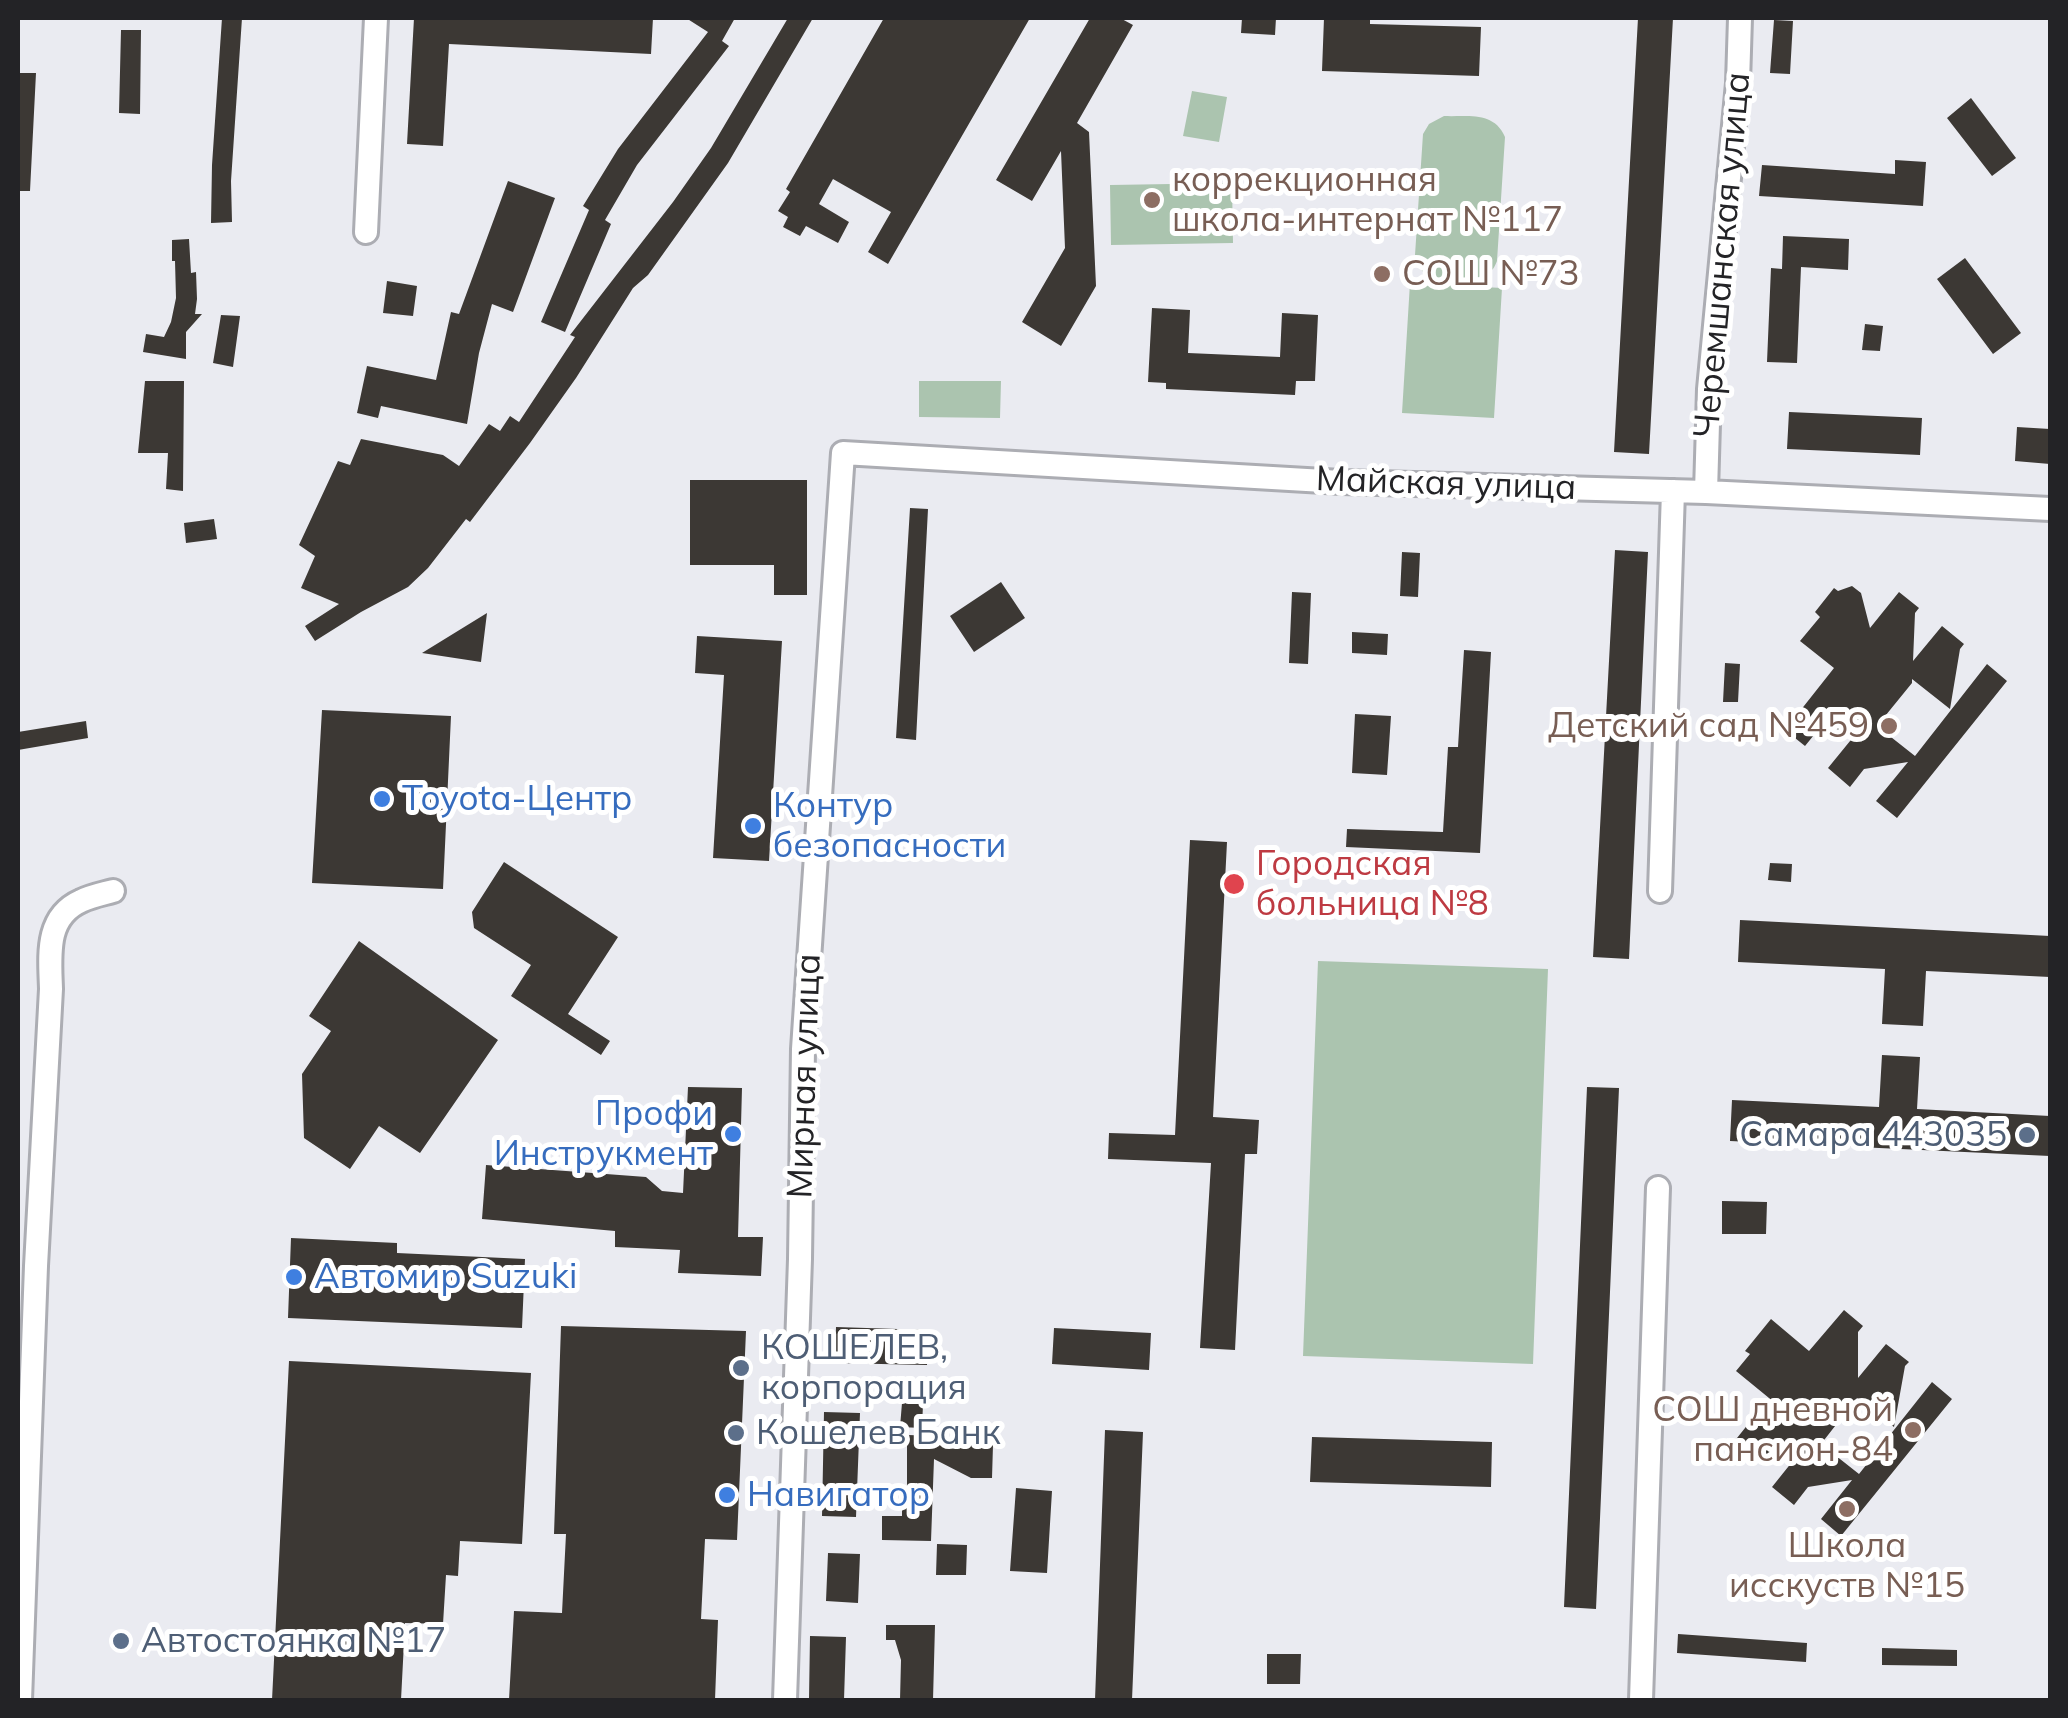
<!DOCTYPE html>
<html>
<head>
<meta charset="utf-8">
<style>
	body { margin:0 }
	#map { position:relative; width:2068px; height:1718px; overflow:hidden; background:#eaebf1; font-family:Mulish,sans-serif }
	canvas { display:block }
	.frame { position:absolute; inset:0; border:20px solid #232326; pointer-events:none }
</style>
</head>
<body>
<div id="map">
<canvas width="2068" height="1718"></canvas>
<div class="frame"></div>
</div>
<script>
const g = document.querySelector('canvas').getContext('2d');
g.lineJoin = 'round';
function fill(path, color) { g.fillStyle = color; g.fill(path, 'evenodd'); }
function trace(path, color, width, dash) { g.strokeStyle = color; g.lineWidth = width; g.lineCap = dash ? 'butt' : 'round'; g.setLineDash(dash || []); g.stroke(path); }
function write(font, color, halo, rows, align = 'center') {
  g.font = font + ' Mulish,sans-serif'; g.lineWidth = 10; g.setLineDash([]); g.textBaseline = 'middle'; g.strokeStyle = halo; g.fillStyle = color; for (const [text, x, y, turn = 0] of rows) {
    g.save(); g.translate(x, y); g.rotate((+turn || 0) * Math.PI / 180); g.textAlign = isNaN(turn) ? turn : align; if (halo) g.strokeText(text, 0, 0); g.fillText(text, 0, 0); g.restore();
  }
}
fill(new Path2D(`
	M 1192,91 L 1227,97 L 1219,142 L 1183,136 Z
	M 1444,116 C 1468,117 1494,111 1505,137 L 1497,261 C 1494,268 1493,270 1487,274 C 1476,281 1439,281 1428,275 C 1419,270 1416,264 1415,255 L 1423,134 L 1429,124 Z
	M 1232,183 L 1233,243 L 1111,245 L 1110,185 Z
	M 1410,283 L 1502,288 L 1494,418 L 1402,413 Z
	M 919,381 L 1001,381 L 1000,418 L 919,417 Z
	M 1318,961 L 1548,969 L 1533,1364 L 1303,1356 Z`), '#abc4af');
fill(new Path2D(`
	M 222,18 L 242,18 L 231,181 L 232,222 L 211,223 L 212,165 Z
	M 414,18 L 653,18 L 651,54 L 449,44 L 443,146 L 407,144 Z
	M 686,18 L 735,18 L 722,41 L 729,46 L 637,165 L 605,220 L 611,224 L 565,332 L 541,322 L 589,210 L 583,206 L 618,149 L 708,32 Z
	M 788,18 L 813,18 L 728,163 L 648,275 L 633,288 L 576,378 L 530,443 L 470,522 L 466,519 L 428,568 L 408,587 L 361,612 L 315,641 L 305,626 L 339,604 L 301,588 L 315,556 L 299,545 L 338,461 L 350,465 L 361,439 L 443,455 L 459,466 L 489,424 L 500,431 L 510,416 L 519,422 L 575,337 L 570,335 L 673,202 L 711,148 Z
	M 884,18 L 1030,18 L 888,264 L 868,252 L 891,212 L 833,179 L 819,204 L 849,222 L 838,243 L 806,226 L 800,236 L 783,227 L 788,217 L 778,211 L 790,192 L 786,189 Z
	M 1090,18 L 1120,18 L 1133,25 L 1077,123 L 1089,132 L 1096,286 L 1061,346 L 1022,322 L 1065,248 L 1061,151 L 1032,201 L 996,180 Z
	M 1242,18 L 1276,18 L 1275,35 L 1241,33 Z
	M 1324,18 L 1370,18 L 1370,24 L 1481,27 L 1479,76 L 1322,71 Z
	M 1638,18 L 1673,18 L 1649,454 L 1614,452 Z
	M 1774,20 L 1793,21 L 1790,74 L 1770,73 Z
	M 121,30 L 141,30 L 140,114 L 119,113 Z
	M 18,73 L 36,73 L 30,191 L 18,191 Z
	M 1971,98 L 2016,158 L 1992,176 L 1947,118 Z
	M 1895,160 L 1926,162 L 1923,206 L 1759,196 L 1762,165 L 1895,174 Z
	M 508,181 L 555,198 L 513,312 L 492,304 L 479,353 L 467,424 L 381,406 L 378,418 L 357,413 L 367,366 L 436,380 L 451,312 L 459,314 Z
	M 1783,236 L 1849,239 L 1848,270 L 1801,267 L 1797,363 L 1767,362 L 1771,268 L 1782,269 Z
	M 189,239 L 191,273 L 196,272 L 197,299 L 195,314 L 202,314 L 186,332 L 186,359 L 143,352 L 146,334 L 164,337 L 171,322 L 176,298 L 175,261 L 172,261 L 172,240 Z
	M 1965,258 L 2021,333 L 1993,354 L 1937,279 Z
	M 387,281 L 417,286 L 413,316 L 383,313 Z
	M 1152,308 L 1190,310 L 1188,353 L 1280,357 L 1282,313 L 1318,315 L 1315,381 L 1296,381 L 1295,395 L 1166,389 L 1166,383 L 1148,382 Z
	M 221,315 L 240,316 L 233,367 L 213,363 Z
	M 1865,324 L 1883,326 L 1880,351 L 1862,350 Z
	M 145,381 L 184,381 L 183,491 L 166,489 L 168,453 L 138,453 Z
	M 1789,412 L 1922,418 L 1920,455 L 1787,449 Z
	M 2017,427 L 2050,429 L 2050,464 L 2015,461 Z
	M 690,480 L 807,480 L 807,595 L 774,595 L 774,565 L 690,565 Z
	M 910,508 L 928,509 L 916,740 L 896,738 Z
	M 214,519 L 217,539 L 186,543 L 184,523 Z
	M 1615,550 L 1648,552 L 1629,959 L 1593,957 Z
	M 1402,552 L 1420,553 L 1418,597 L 1400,596 Z
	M 1001,582 L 1025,618 L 974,652 L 950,616 Z
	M 1852,586 L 1861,593 L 1870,628 L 1899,592 L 1919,608 L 1915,613 L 1913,661 L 1942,626 L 1964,644 L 1960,649 L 1950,709 L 1912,679 L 1912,683 L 1877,726 L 1915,756 L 1987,664 L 2007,681 L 1897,818 L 1876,801 L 1908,762 L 1864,769 L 1850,787 L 1828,768 L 1859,730 L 1835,734 L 1836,708 L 1805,746 L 1785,730 L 1834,668 L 1800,641 L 1820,617 L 1815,612 L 1834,588 L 1838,591 Z
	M 1292,592 L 1311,593 L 1308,664 L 1289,663 Z
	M 487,613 L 481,662 L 422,653 Z
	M 1352,632 L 1388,634 L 1387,655 L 1352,653 Z
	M 697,636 L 782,641 L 769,861 L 713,858 L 724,675 L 695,673 Z
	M 1464,650 L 1491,652 L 1480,853 L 1346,847 L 1347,829 L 1443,832 L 1448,747 L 1458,747 Z
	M 1725,663 L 1740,664 L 1738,702 L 1723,702 Z
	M 322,710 L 451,716 L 443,889 L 312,883 Z
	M 1355,714 L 1391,716 L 1387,775 L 1352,773 Z
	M 86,721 L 88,738 L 18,750 L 18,732 Z
	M 1190,840 L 1227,842 L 1213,1117 L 1259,1120 L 1257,1154 L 1245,1154 L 1235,1350 L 1200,1348 L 1211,1163 L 1108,1159 L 1109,1133 L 1175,1135 Z
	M 504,862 L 618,937 L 568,1014 L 610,1041 L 601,1055 L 511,996 L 531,965 L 474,928 L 472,912 Z
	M 1770,863 L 1792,864 L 1791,882 L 1768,880 Z
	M 1740,920 L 2050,936 L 2050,977 L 1926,971 L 1923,1026 L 1882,1024 L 1885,969 L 1738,962 Z
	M 359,941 L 498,1040 L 420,1153 L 379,1126 L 350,1169 L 304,1138 L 302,1074 L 331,1031 L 309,1016 Z
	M 1882,1055 L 1920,1057 L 1917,1109 L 2050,1116 L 2050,1156 L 1730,1141 L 1732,1100 L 1879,1107 Z
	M 688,1087 L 742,1088 L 738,1237 L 763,1237 L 761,1276 L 678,1273 L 680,1250 L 615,1247 L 615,1231 L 482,1219 L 486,1165 L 646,1177 L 662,1191 L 683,1193 Z
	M 1587,1087 L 1619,1088 L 1596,1609 L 1564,1607 Z
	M 1722,1201 L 1767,1202 L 1766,1234 L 1722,1234 Z
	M 291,1238 L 397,1243 L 397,1253 L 525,1259 L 522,1328 L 288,1318 Z
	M 1844,1310 L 1863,1326 L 1858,1332 L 1858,1378 L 1886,1344 L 1909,1362 L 1905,1366 L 1894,1427 L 1857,1398 L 1821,1444 L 1859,1474 L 1932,1382 L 1952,1399 L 1841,1536 L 1821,1519 L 1852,1480 L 1808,1487 L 1794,1505 L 1772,1487 L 1804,1447 L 1755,1457 L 1750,1464 L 1729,1448 L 1769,1398 L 1736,1371 L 1750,1354 L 1745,1351 L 1771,1319 L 1809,1351 Z
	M 561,1326 L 746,1331 L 737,1540 L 705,1539 L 701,1619 L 718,1620 L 715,1700 L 509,1700 L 514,1611 L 562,1613 L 566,1534 L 554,1534 Z
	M 836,1327 L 928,1330 L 927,1365 L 835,1363 Z
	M 1054,1328 L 1151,1333 L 1149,1370 L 1052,1364 Z
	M 289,1361 L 531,1373 L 522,1544 L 460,1541 L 458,1576 L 446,1575 L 443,1624 L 405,1623 L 401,1700 L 272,1700 Z
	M 902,1403 L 923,1404 L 922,1428 L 900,1427 Z
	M 824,1412 L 860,1413 L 856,1517 L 822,1516 Z
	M 1105,1430 L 1143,1432 L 1132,1700 L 1095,1700 Z
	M 908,1435 L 936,1436 L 935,1442 L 993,1445 L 992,1478 L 971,1478 L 934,1459 L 931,1541 L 882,1540 L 882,1516 L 902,1516 L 902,1487 L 907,1487 L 907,1446 L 894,1440 L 907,1441 Z
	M 1312,1437 L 1492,1442 L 1491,1487 L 1310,1482 Z
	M 1016,1488 L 1052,1491 L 1047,1573 L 1010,1571 Z
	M 937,1544 L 967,1545 L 966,1575 L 936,1575 Z
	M 828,1553 L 860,1554 L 858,1603 L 826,1601 Z
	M 886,1625 L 935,1625 L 933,1700 L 900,1700 L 901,1660 L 895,1640 L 886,1640 Z
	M 1678,1634 L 1807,1643 L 1806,1662 L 1677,1653 Z
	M 810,1636 L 846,1637 L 844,1700 L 809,1700 Z
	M 1882,1648 L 1957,1650 L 1957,1666 L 1882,1665 Z
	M 1267,1654 L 1301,1654 L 1300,1684 L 1267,1684 Z`), '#3c3834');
const street = new Path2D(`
	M 366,232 L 376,18
	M 1706,492 L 1709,389 L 1738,83 L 1740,18
	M 1660,891 L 1673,491
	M 20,1700 L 36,1266 L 51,989 C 50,956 45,917 81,901 C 91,896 102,894 113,891
	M 785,1700 L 800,1259 L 803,1049 L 843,453 L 1341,482 L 1706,492 L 2050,509
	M 1641,1700 L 1658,1188`);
trace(street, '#acadb3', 28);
trace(street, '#fff', 22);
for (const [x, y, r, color] of [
	[1152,200,10,"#8d6e63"],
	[1382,274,10,"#8d6e63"],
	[1889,726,10,"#8d6e63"],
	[382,799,10,"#3f7fe0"],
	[753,826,10,"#3f7fe0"],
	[1234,884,12,"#e0444e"],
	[733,1134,10,"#3f7fe0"],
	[2027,1135,10,"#5c6f8a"],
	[294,1277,10,"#3f7fe0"],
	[741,1368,10,"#5c6f8a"],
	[1913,1430,10,"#8d6e63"],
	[736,1433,10,"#5c6f8a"],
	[727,1495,10,"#3f7fe0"],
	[1847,1509,10,"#8d6e63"],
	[121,1641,10,"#5c6f8a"]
]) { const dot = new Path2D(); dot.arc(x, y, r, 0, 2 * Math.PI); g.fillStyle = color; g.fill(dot); trace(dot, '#fff', 4); }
write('35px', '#785e54', '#fff', [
	["коррекционная",1172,180],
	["школа-интернат №117",1172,220],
	["СОШ №73",1402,274],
	["Детский сад №459",1869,726,"right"],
	["СОШ дневной",1893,1410,"right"],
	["пансион-84",1893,1450,"right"],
	["Школа",1847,1546,"center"],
	["исскуств №15",1847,1586,"center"]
], 'left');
write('35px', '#232326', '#fff', [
	["Черемшанская улица",1723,255,-85],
	["Майская улица",1446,484,2],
	["Мирная улица",805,1076,-88]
]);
write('35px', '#366cbe', '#fff', [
	["Toyota-Центр",402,799],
	["Контур",773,806],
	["безопасности",773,846],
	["Профи",713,1114,"right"],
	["Инструкмент",713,1154,"right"],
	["Автомир Suzuki",314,1277],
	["Навигатор",747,1495]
], 'left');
write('35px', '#be3a42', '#fff', [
	["Городская",1256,864],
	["больница №8",1256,904]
], 'left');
write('35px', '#4e5e75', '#fff', [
	["Самара 443035",2007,1135,"right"],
	["КОШЕЛЕВ,",761,1348],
	["корпорация",761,1388],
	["Кошелев Банк",756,1433],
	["Автостоянка №17",141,1641]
], 'left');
</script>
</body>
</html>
